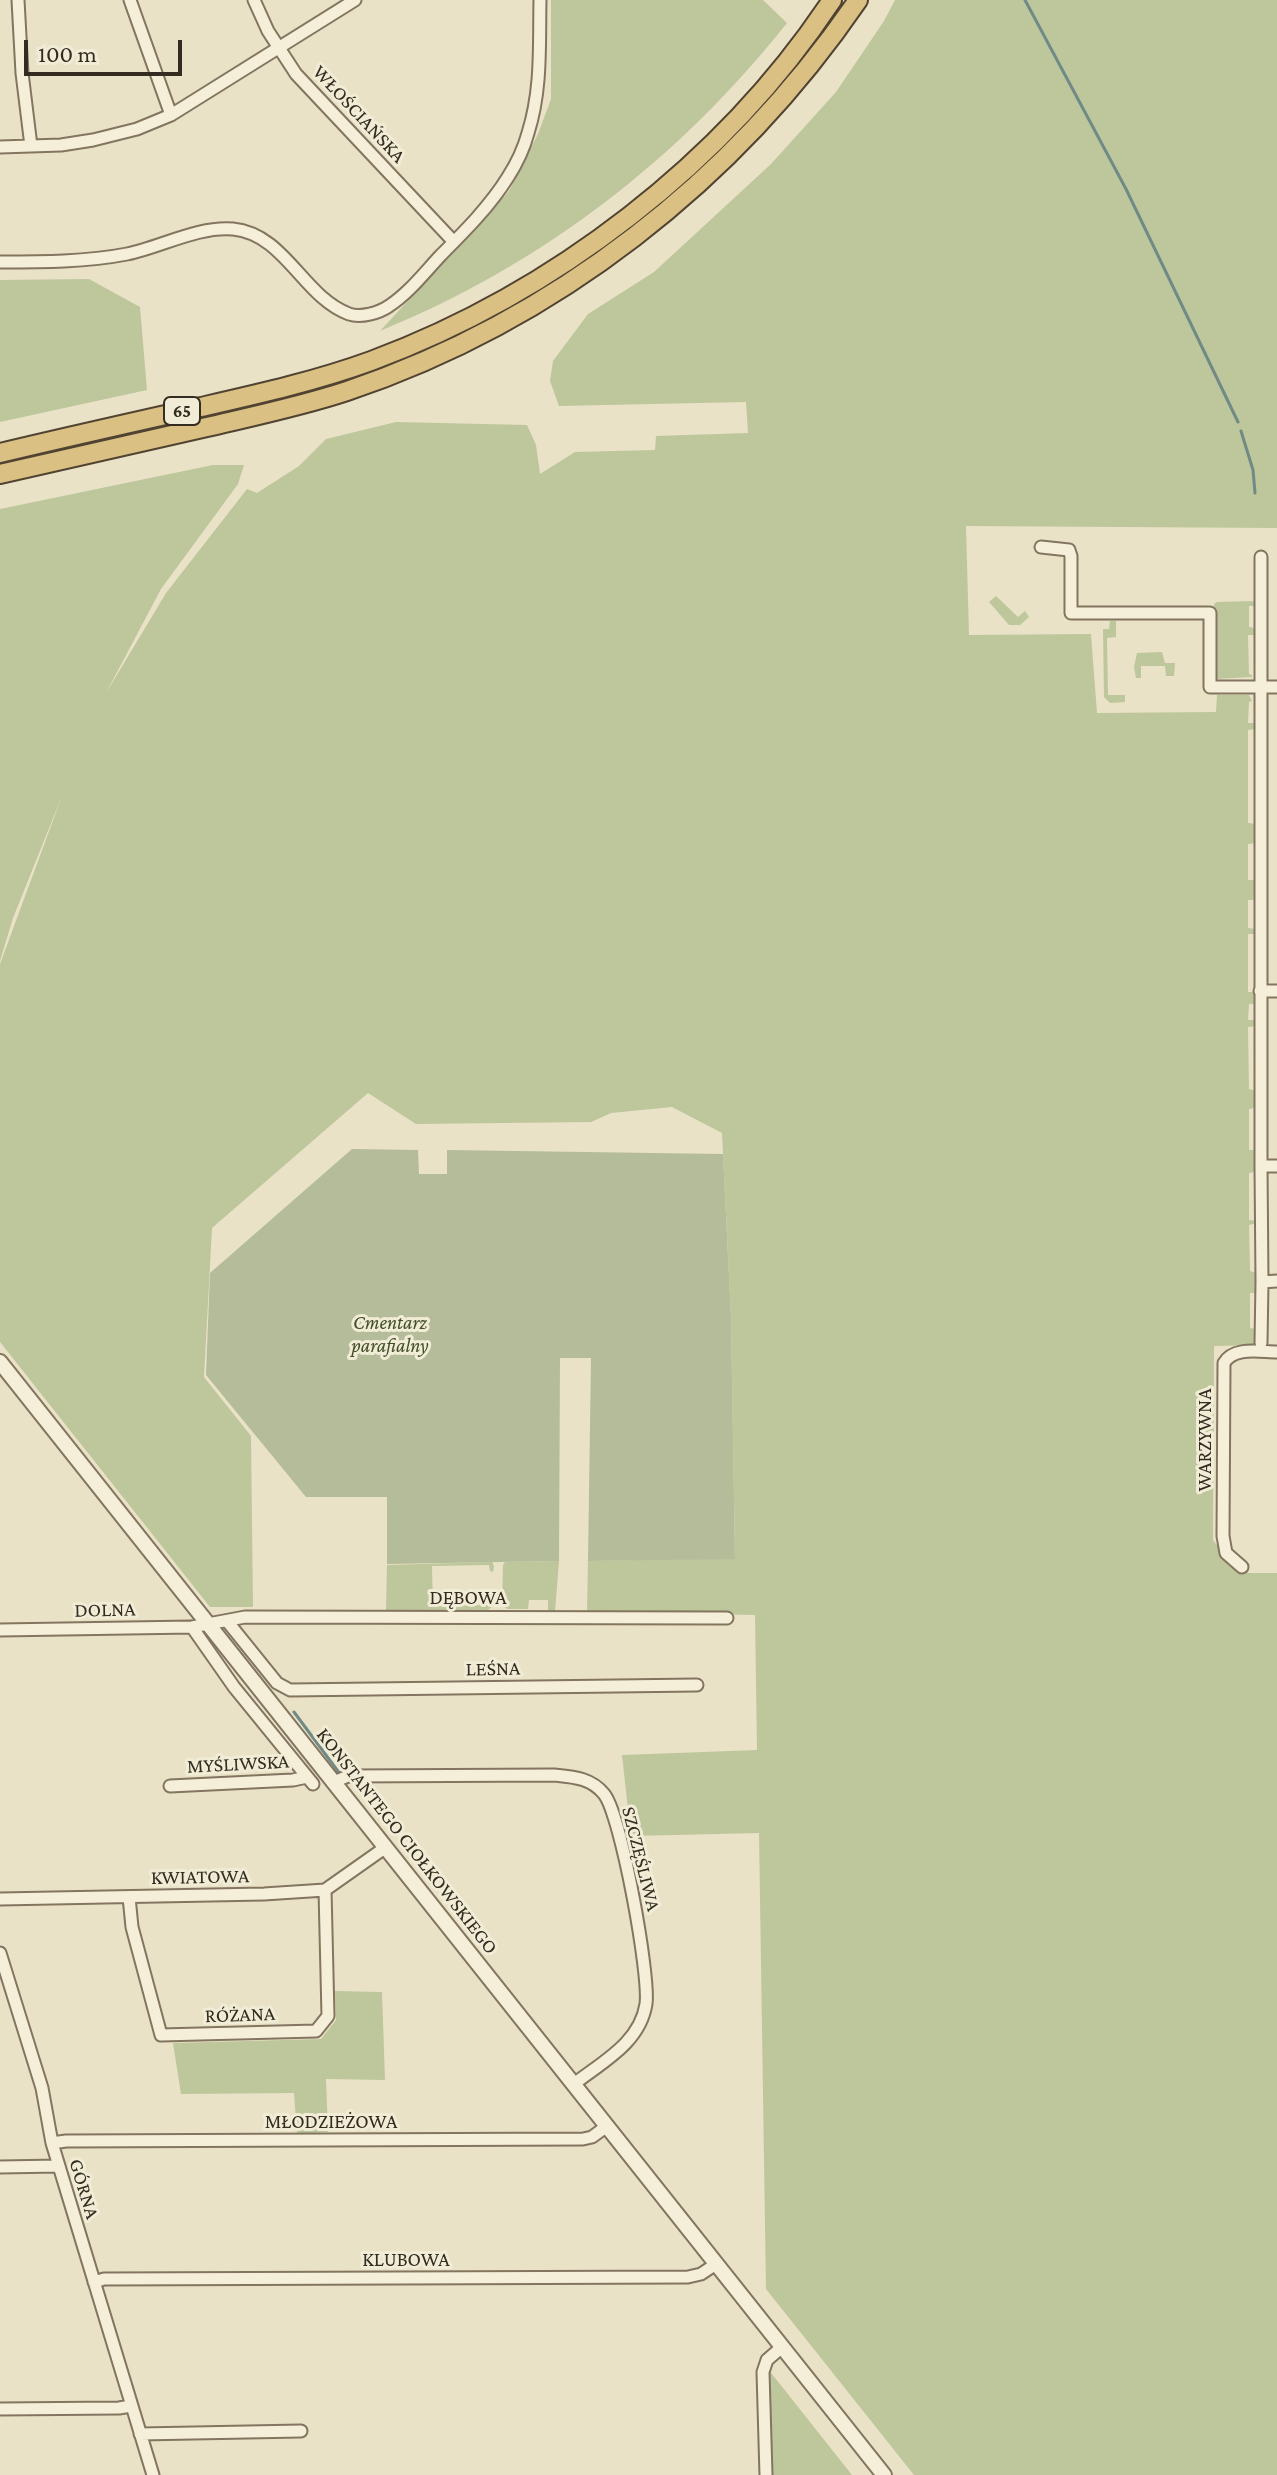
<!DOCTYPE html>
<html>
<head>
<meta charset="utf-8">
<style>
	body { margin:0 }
	#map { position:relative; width:1277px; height:2475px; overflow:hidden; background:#e9e2c7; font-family:"Crimson Pro",serif }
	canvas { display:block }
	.scale { position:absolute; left:24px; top:40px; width:158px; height:36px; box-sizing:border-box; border:4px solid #352c21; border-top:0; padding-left:10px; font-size:24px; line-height:28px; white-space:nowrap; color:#352c21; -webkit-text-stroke:6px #f1ecd6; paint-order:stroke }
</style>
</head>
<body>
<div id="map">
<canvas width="1277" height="2475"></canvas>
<div class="scale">100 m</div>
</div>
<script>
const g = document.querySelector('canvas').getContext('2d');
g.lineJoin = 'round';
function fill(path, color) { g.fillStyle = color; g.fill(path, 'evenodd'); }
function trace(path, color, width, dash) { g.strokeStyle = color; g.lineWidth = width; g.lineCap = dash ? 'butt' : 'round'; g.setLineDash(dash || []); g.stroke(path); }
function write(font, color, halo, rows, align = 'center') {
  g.font = font + ' "Crimson Pro",serif'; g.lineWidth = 6; g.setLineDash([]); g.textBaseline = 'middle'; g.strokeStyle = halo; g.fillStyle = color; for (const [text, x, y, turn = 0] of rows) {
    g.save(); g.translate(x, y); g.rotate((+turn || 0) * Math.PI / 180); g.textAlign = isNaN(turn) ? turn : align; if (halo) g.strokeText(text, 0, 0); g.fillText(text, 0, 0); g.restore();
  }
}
fill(new Path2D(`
	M 551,0 L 763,0 L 787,23 C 678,160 543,264 380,331 L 509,191 L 538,134 L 551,99 Z
	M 895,0 L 1277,0 L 1277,528 L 966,526 L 969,635 L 1091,634 L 1097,713 L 1216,712 L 1217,695 L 1249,695 L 1252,701 L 1249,702 L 1248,723 L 1256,723 L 1256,729 L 1248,730 L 1248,823 L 1256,824 L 1256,843 L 1248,844 L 1248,880 L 1256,880 L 1256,900 L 1248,900 L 1248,928 L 1256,929 L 1256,934 L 1248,934 L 1248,992 L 1256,992 L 1256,1004 L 1249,1004 L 1248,1020 L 1256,1020 L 1256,1026 L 1248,1027 L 1249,1089 L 1256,1091 L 1256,1108 L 1249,1109 L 1249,1150 L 1256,1150 L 1256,1172 L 1249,1173 L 1249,1220 L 1257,1221 L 1257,1223 L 1249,1225 L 1250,1271 L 1257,1273 L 1257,1293 L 1250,1293 L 1250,1328 L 1256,1329 L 1258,1345 L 1214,1346 L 1213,1540 L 1233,1566 L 1249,1573 L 1277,1573 L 1277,2475 L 914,2475 L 766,2289 L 759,1833 L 631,1836 L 622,1755 L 757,1750 L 755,1615 L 587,1612 L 588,1561 L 735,1558 L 731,1317 L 722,1133 L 672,1107 L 611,1113 L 591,1122 L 416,1124 L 368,1093 L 212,1228 L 204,1377 L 251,1436 L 253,1607 L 210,1607 L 0,1342 L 0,964 L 62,796 L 13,918 L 0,961 L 0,509 L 213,465 L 244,465 L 238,484 L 161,589 L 106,693 L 166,593 L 247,489 L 257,493 L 299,466 L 326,439 L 396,422 L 527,425 L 536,445 L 540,474 L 575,452 L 655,450 L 656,436 L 748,433 L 746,402 L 559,406 L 550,381 L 553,361 L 588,314 L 654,272 L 771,164 L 836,92 L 884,21 Z
	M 89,279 L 140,307 L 147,390 L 0,422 L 0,280 Z
	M 329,383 L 331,388 L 267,405 L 0,466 L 0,459 Z
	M 996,596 L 1018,617 L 1025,611 L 1029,617 L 1020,625 L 1009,625 L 989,602 Z
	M 1253,601 L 1257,606 L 1249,606 L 1249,627 L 1256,628 L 1256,635 L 1248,635 L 1249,674 L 1252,675 L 1252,677 L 1216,679 L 1214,604 L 1217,602 Z
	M 1110,621 L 1116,621 L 1116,637 L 1107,638 L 1108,695 L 1125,695 L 1125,702 L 1110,703 L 1104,697 L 1103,629 L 1109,629 Z
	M 1162,652 L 1165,663 L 1175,663 L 1174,676 L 1166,676 L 1165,666 L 1141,666 L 1141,678 L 1136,678 L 1134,667 L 1137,653 Z
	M 559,1561 L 555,1612 L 548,1612 L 548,1600 L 529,1600 L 528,1609 L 507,1609 L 502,1605 L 503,1565 L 505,1562 Z
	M 492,1562 L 494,1566 L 493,1572 L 490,1571 L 489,1565 L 432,1566 L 433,1606 L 490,1605 L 493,1597 L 494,1605 L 488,1610 L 386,1611 L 387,1565 Z
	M 335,1991 L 382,1992 L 385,2080 L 326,2079 L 328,2132 L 297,2134 L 294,2093 L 181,2094 L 173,2043 L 321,2039 L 336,2020 Z
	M 768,2369 L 852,2475 L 772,2475 Z`), '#bec69c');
fill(new Path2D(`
	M 352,1149 L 418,1150 L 419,1174 L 447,1174 L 447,1150 L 723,1154 L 731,1317 L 735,1559 L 588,1561 L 591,1358 L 560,1358 L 559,1561 L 387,1564 L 387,1497 L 306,1497 L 206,1375 L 210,1273 Z`), '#b5bc9a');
trace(new Path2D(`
	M 1025,0 L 1126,189 L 1238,422
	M 1241,431 L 1253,470 L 1255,493
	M 294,1712 L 340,1774`), '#708b86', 3);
const minor = new Path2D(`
	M 18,0 L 22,73 L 31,146
	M 130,0 L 171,115
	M 254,0 L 268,31 L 296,74 L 454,242
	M 0,147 L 61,145 L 93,140 L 137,129 L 171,115 L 355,0
	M 0,262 C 42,262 86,262 127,254 C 161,247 198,226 233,229 C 285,234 303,297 349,314 C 361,318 379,313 389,306 C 409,293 425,272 441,255 C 465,231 490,206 508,177 C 517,163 524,148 528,133 C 542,89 539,45 540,0
	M 1041,547 L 1069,550 L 1071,556 L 1071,613 L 1210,613 L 1210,687 L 1261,687 L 1261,1166
	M 1261,557 L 1261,687 L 1277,687
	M 1260,991 L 1277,991
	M 1277,1166 L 1261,1166 L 1262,1282 L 1277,1281
	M 1261,1343 L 1262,1282
	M 1242,1567 L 1226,1553 L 1223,1536 L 1224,1363 C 1234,1346 1260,1352 1277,1352
	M 227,1621 L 277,1683 L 290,1690 L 697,1685
	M 192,1627 L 234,1687 L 313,1784
	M 0,1630 L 192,1627 L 245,1617 L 727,1618
	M 334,1782 L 348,1776 L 554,1775 C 574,1777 591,1778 604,1794 C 621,1815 650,1975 646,2004 C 640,2043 602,2062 574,2084
	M 170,1786 L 293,1780 L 307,1777
	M 129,1897 L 132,1927 L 161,2035 L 316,2031 L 328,2016 L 325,1890
	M 0,1899 L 264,1894 L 325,1890 L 386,1847
	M 0,1953 L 42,2088 L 52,2143 L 153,2475
	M 52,2143 L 66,2141 L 583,2139 L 592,2137 L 607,2126
	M 0,2167 L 59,2166
	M 94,2282 L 104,2279 L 688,2277 L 701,2274 L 716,2264
	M 0,2409 L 119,2408 L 131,2406
	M 140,2434 L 301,2431
	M 766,2475 L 763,2372 L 767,2360 L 782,2347`);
const tertiary = new Path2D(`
	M 0,1362 L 884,2475`);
const trunk = new Path2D(`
	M 0,453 C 67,437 134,422 201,407 C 258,394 316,381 371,361 C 554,293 724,163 832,0
	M 0,474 C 69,458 138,443 207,427 C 254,416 302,406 347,391 C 555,321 735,180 858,0`);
trace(minor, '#83755f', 15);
trace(tertiary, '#83755f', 18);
trace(trunk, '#514332', 22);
trace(minor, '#f5efda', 11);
trace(tertiary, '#f5efda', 14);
trace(trunk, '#dac083', 18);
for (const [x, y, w] of [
	[182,411,36]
]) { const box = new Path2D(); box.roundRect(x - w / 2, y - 14, w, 28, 6); g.fillStyle = '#f1ecd6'; g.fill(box); trace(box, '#352c21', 2); }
write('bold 18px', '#352c21', null, [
	["65",182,411]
]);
write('20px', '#352c21', '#f1ecd6', [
	["WŁOŚCIAŃSKA",359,114,47],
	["WARZYWNA",1205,1440,-90],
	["DĘBOWA",468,1598],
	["DOLNA",105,1610,-1],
	["LEŚNA",493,1669,-1],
	["MYŚLIWSKA",238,1764,-3],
	["KONSTANTEGO CIOŁKOWSKIEGO",407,1841,52],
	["SZCZĘŚLIWA",641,1859,76],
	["KWIATOWA",200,1877,-1],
	["RÓŻANA",240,2015,-2],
	["MŁODZIEŻOWA",331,2122],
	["GÓRNA",84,2189,73],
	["KLUBOWA",406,2260]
]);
write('italic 20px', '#424f2a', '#f1ecd6', [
	["Cmentarz",390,1323],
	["parafialny",390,1346]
]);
</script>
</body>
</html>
